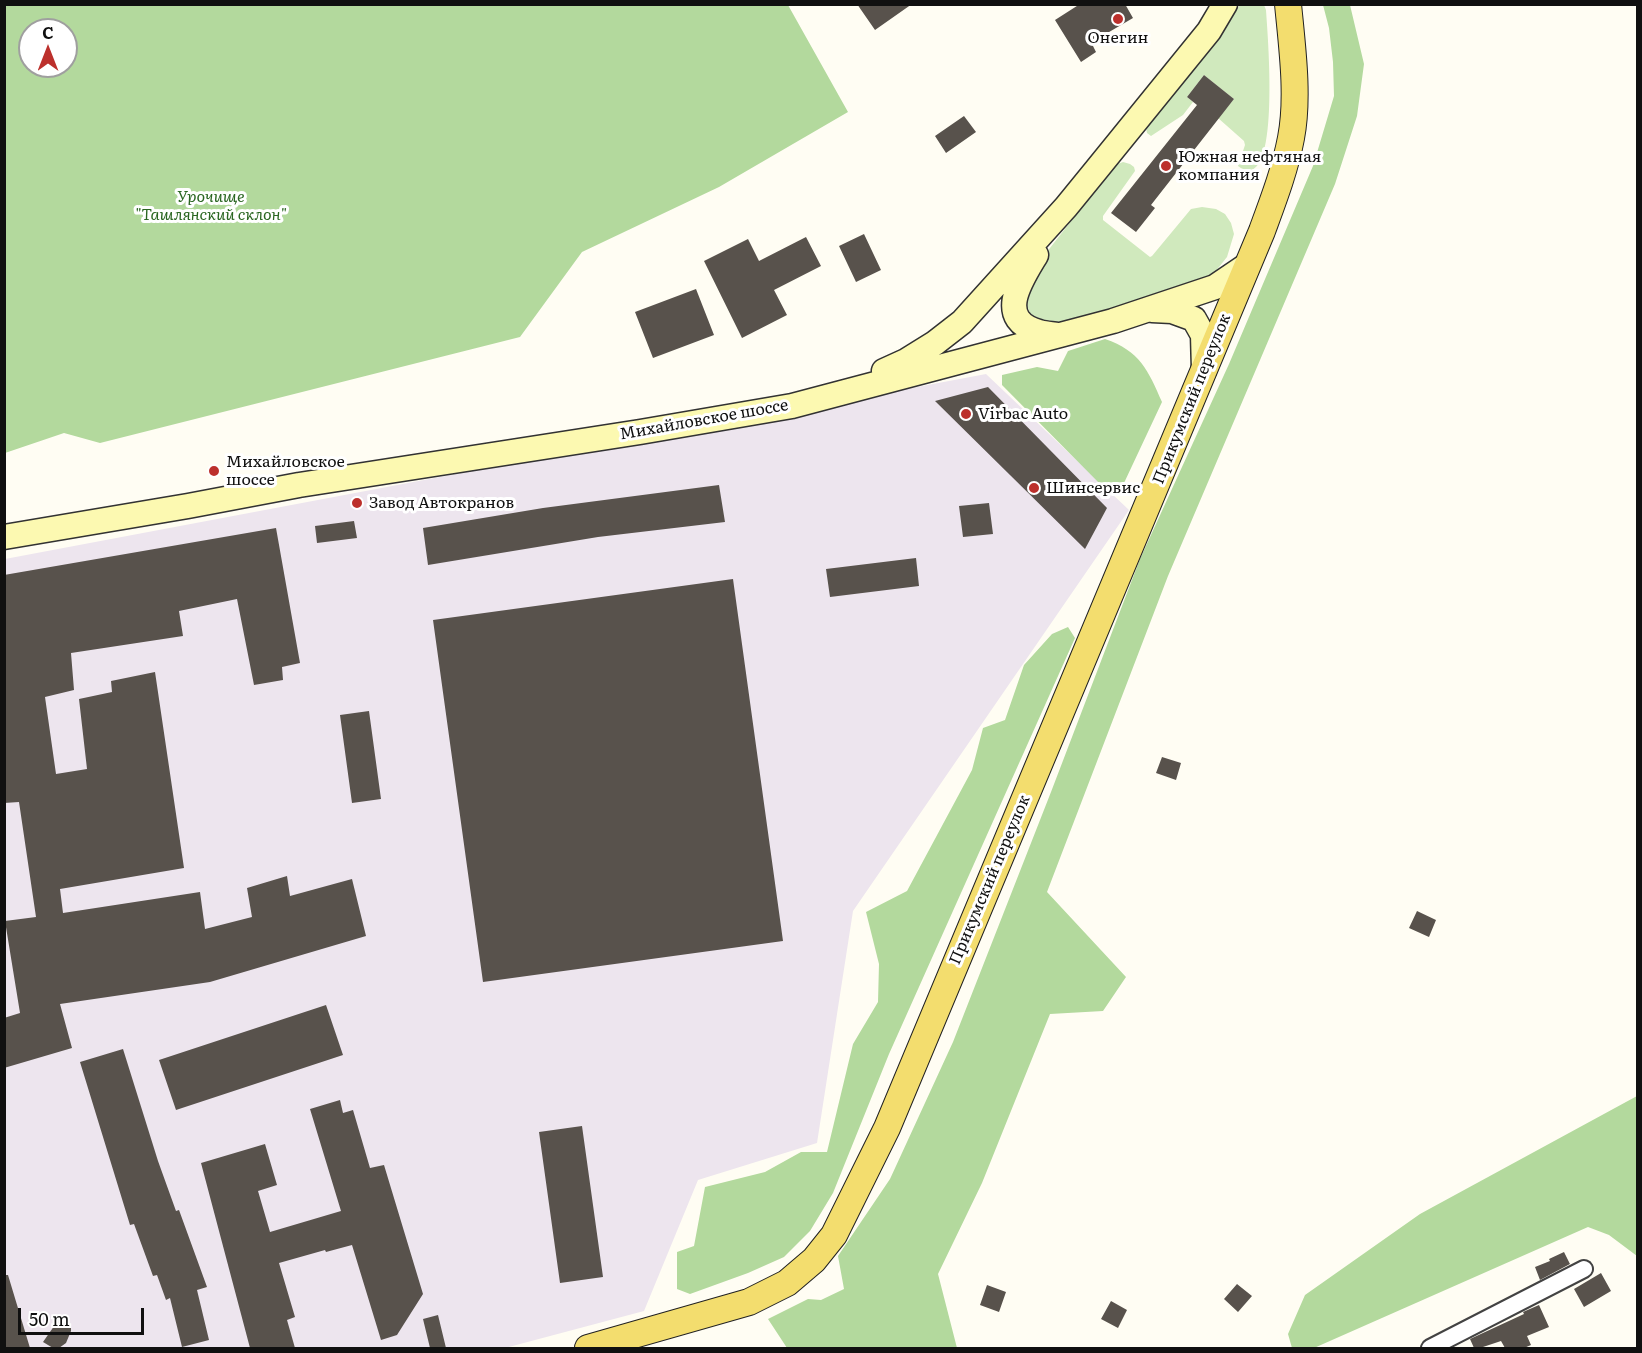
<!DOCTYPE html>
<html>
<head>
<meta charset="utf-8">
<style>
	body { margin:0 }
	#map { position:relative; width:1642px; height:1353px; overflow:hidden; background:#fffdf3; font-family:Literata,serif }
	canvas { display:block }
	.frame { position:absolute; inset:0; border:6px solid #101010; pointer-events:none }
	.north { position:absolute; left:18px; top:18px; width:60px; height:60px; box-sizing:border-box; background:#fff; border:2px solid #9f9f9f; border-radius:50%; rotate:0deg; font-size:16px; font-weight:700; line-height:24px; text-align:center; color:#101010 }
	.north::after { content:''; display:block; margin:auto; width:21px; height:27px; background:#bc302c; clip-path:polygon(50% 0,100% 100%,50% 72%,0 100%) }
	.scale { position:absolute; left:18px; top:1308px; width:126px; height:27px; box-sizing:border-box; border:3px solid #101010; border-top:0; padding-left:8px; font-size:18px; line-height:21px; white-space:nowrap; color:#101010; -webkit-text-stroke:4px #fff; paint-order:stroke }
</style>
</head>
<body>
<div id="map">
<canvas width="1642" height="1353"></canvas>
<div class="frame"></div>
<div class="north">С</div>
<div class="scale">50 m</div>
</div>
<script>
const g = document.querySelector('canvas').getContext('2d');
g.lineJoin = 'round';
function fill(path, color) { g.fillStyle = color; g.fill(path, 'evenodd'); }
function trace(path, color, width, dash) { g.strokeStyle = color; g.lineWidth = width; g.lineCap = dash ? 'butt' : 'round'; g.setLineDash(dash || []); g.stroke(path); }
function write(font, color, halo, rows, align = 'center') {
  g.font = font + ' Literata,serif'; g.lineWidth = 6; g.setLineDash([]); g.textBaseline = 'middle'; g.strokeStyle = halo; g.fillStyle = color; for (const [text, x, y, turn = 0] of rows) {
    g.save(); g.translate(x, y); g.rotate((+turn || 0) * Math.PI / 180); g.textAlign = isNaN(turn) ? turn : align; if (halo) g.strokeText(text, 0, 0); g.fillText(text, 0, 0); g.restore();
  }
}
fill(new Path2D(`
	M 986,374 L 1129,510 L 853,911 L 817,1143 L 698,1180 L 644,1311 L 505,1348 L 5,1348 L 5,559 Z`), '#ede5ee');
fill(new Path2D(`
	M 1240,5 L 1264,5 L 1266,10 C 1267,27 1283,200 1238,166 L 1245,145 L 1244,141 L 1218,118 L 1234,99 L 1204,75 L 1187,97 L 1193,102 L 1183,115 L 1151,136 L 1147,133 L 1146,128 L 1210,49 Z
	M 1123,162 L 1130,164 L 1134,167 L 1135,171 L 1103,216 L 1103,220 L 1150,257 L 1152,256 L 1191,209 L 1202,207 L 1216,209 L 1225,214 L 1231,223 L 1234,234 L 1227,257 L 1211,277 L 1064,324 L 1037,320 L 1030,313 L 1025,301 L 1028,276 L 1115,165 Z`), '#d0e9bd');
fill(new Path2D(`
	M 4,5 L 788,5 L 848,112 L 719,187 L 582,252 L 520,337 L 100,443 L 64,433 L 5,453 ZM 30,30 L 66,30 L 66,66 L 30,66 Z
	M 1323,5 L 1350,5 L 1364,64 L 1357,116 L 1335,184 L 1168,576 L 1047,892 L 1126,977 L 1103,1011 L 1050,1014 L 982,1183 L 938,1274 L 957,1348 L 787,1348 L 768,1319 L 808,1299 L 821,1300 L 844,1289 L 838,1256 L 890,1179 L 953,1042 L 1051,792 L 1140,559 L 1229,364 L 1313,166 L 1334,96 L 1333,62 L 1329,28 Z
	M 1105,339 C 1140,351 1148,370 1162,402 L 1124,483 L 1106,490 L 1002,385 L 1002,375 L 1037,367 L 1058,371 L 1068,351 Z
	M 1068,627 L 1075,638 L 889,1054 L 833,1193 L 810,1231 L 784,1257 L 748,1273 L 690,1294 L 677,1289 L 677,1252 L 694,1246 L 705,1187 L 765,1172 L 801,1152 L 827,1152 L 853,1044 L 878,1002 L 879,964 L 866,912 L 907,891 L 972,770 L 983,728 L 1005,720 L 1024,665 L 1052,634 Z
	M 1637,1096 L 1637,1256 L 1609,1235 L 1588,1227 L 1314,1348 L 1292,1348 L 1288,1334 L 1305,1295 L 1420,1214 Z`), '#b3d99d');
fill(new Path2D(`
	M 857,4 L 912,4 L 875,30 Z
	M 1080,4 L 1125,4 L 1133,18 L 1104,35 L 1106,38 L 1093,46 L 1096,52 L 1081,62 L 1055,20 Z
	M 1204,75 L 1234,99 L 1151,205 L 1155,208 L 1136,232 L 1111,213 L 1197,105 L 1187,97 Z
	M 964,116 L 976,132 L 946,153 L 935,136 Z
	M 864,234 L 881,270 L 856,282 L 839,246 Z
	M 806,237 L 821,266 L 774,290 L 787,315 L 742,338 L 704,261 L 748,239 L 759,261 Z
	M 696,289 L 714,335 L 653,358 L 635,312 Z
	M 988,387 L 1107,508 L 1085,549 L 935,401 Z
	M 719,485 L 725,522 L 598,537 L 428,565 L 423,528 L 543,508 Z
	M 989,503 L 993,534 L 963,537 L 959,506 Z
	M 354,521 L 357,538 L 317,543 L 315,526 Z
	M 276,528 L 300,663 L 282,667 L 283,680 L 254,685 L 237,599 L 179,611 L 183,636 L 71,653 L 74,690 L 45,697 L 56,774 L 87,769 L 79,699 L 112,692 L 111,681 L 155,672 L 184,868 L 60,889 L 63,913 L 200,892 L 205,929 L 252,917 L 247,888 L 287,876 L 290,896 L 352,879 L 366,936 L 210,982 L 60,1004 L 72,1048 L 4,1068 L 4,1018 L 20,1013 L 5,921 L 36,917 L 19,802 L 4,803 L 4,575 Z
	M 916,558 L 919,586 L 830,597 L 826,569 Z
	M 733,579 L 783,941 L 483,982 L 433,620 Z
	M 369,711 L 381,799 L 352,803 L 340,715 Z
	M 1162,757 L 1181,763 L 1176,780 L 1156,773 Z
	M 1417,911 L 1436,920 L 1429,937 L 1409,928 Z
	M 326,1005 L 343,1055 L 176,1110 L 159,1060 Z
	M 123,1049 L 158,1161 L 176,1211 L 179,1210 L 207,1287 L 197,1290 L 209,1340 L 182,1347 L 170,1298 L 166,1300 L 157,1275 L 153,1276 L 134,1224 L 130,1225 L 80,1062 Z
	M 340,1100 L 343,1113 L 353,1110 L 370,1168 L 384,1165 L 423,1294 L 397,1335 L 381,1340 L 352,1245 L 326,1252 L 325,1250 L 279,1263 L 295,1317 L 287,1320 L 295,1348 L 250,1348 L 201,1163 L 265,1144 L 277,1185 L 258,1191 L 270,1232 L 341,1211 L 310,1109 Z
	M 582,1126 L 603,1277 L 560,1283 L 539,1132 Z
	M 1564,1252 L 1570,1264 L 1540,1280 L 1535,1267 L 1550,1261 L 1549,1259 Z
	M 1601,1273 L 1611,1291 L 1584,1307 L 1574,1289 Z
	M 4,1275 L 8,1275 L 30,1348 L 4,1348 Z
	M 1237,1284 L 1252,1296 L 1238,1312 L 1224,1299 Z
	M 987,1285 L 1006,1292 L 999,1312 L 980,1305 Z
	M 1111,1301 L 1127,1310 L 1118,1328 L 1101,1319 Z
	M 1539,1305 L 1549,1327 L 1527,1336 L 1531,1345 L 1524,1348 L 1505,1348 L 1501,1341 L 1480,1348 L 1474,1348 L 1470,1339 L 1524,1314 L 1523,1312 Z
	M 438,1315 L 446,1348 L 430,1348 L 423,1319 Z
	M 59,1319 L 71,1327 L 71,1331 L 66,1343 L 59,1348 L 53,1348 L 43,1342 Z`), '#58524c');
const street = new Path2D(`
	M 1430,1348 L 1584,1269`);
const secondary = new Path2D(`
	M 1036,255 C 1021,280 994,319 1039,332 C 1045,334 1052,334 1058,335
	M 1152,310 L 1172,311 L 1194,319 L 1203,335 L 1204,370
	M 884,371 L 906,361 L 935,343 L 962,322 L 1066,207 L 1097,169 L 1209,31 L 1225,4
	M 4,537 L 188,506 L 299,485 L 640,432 L 792,406 L 1113,321 L 1215,287 L 1246,266`);
const primary = new Path2D(`
	M 588,1348 L 749,1302 L 787,1283 L 814,1260 L 834,1235 L 887,1128 L 1262,231 C 1273,201 1285,170 1291,138 C 1299,97 1292,46 1288,4`);
trace(street, '#434343', 20);
trace(secondary, '#323232', 27);
trace(primary, '#212121', 28);
trace(street, '#fff', 16);
trace(secondary, '#fcf9b1', 24);
trace(primary, '#f3dd6e', 26);
for (const [x, y, r, color] of [
	[1118,19,6,"#bc302c"],
	[1166,166,6,"#bc302c"],
	[966,414,6,"#bc302c"],
	[214,471,6,"#bc302c"],
	[1034,488,6,"#bc302c"],
	[357,503,6,"#bc302c"]
]) { const dot = new Path2D(); dot.arc(x, y, r, 0, 2 * Math.PI); g.fillStyle = color; g.fill(dot); trace(dot, '#fff', 2); }
write('16px', '#101010', '#fff', [
	["Онегин",1118,38,"center"],
	["Южная нефтяная",1178,157],
	["компания",1178,175],
	["Virbac Auto",978,414],
	["Михайловское",226,462],
	["шоссе",226,480],
	["Шинсервис",1046,488],
	["Завод Автокранов",369,503]
], 'left');
write('italic 16px', '#2a6621', '#fff', [
	["Урочище",211,197],
	["\"Ташлянский склон\"",211,215]
]);
write('16px', '#101010', '#fff', [
	["Прикумский переулок",1192,399,-68],
	["Михайловское шоссе",704,420,-10],
	["Прикумский переулок",990,880,-67]
]);
</script>
</body>
</html>
